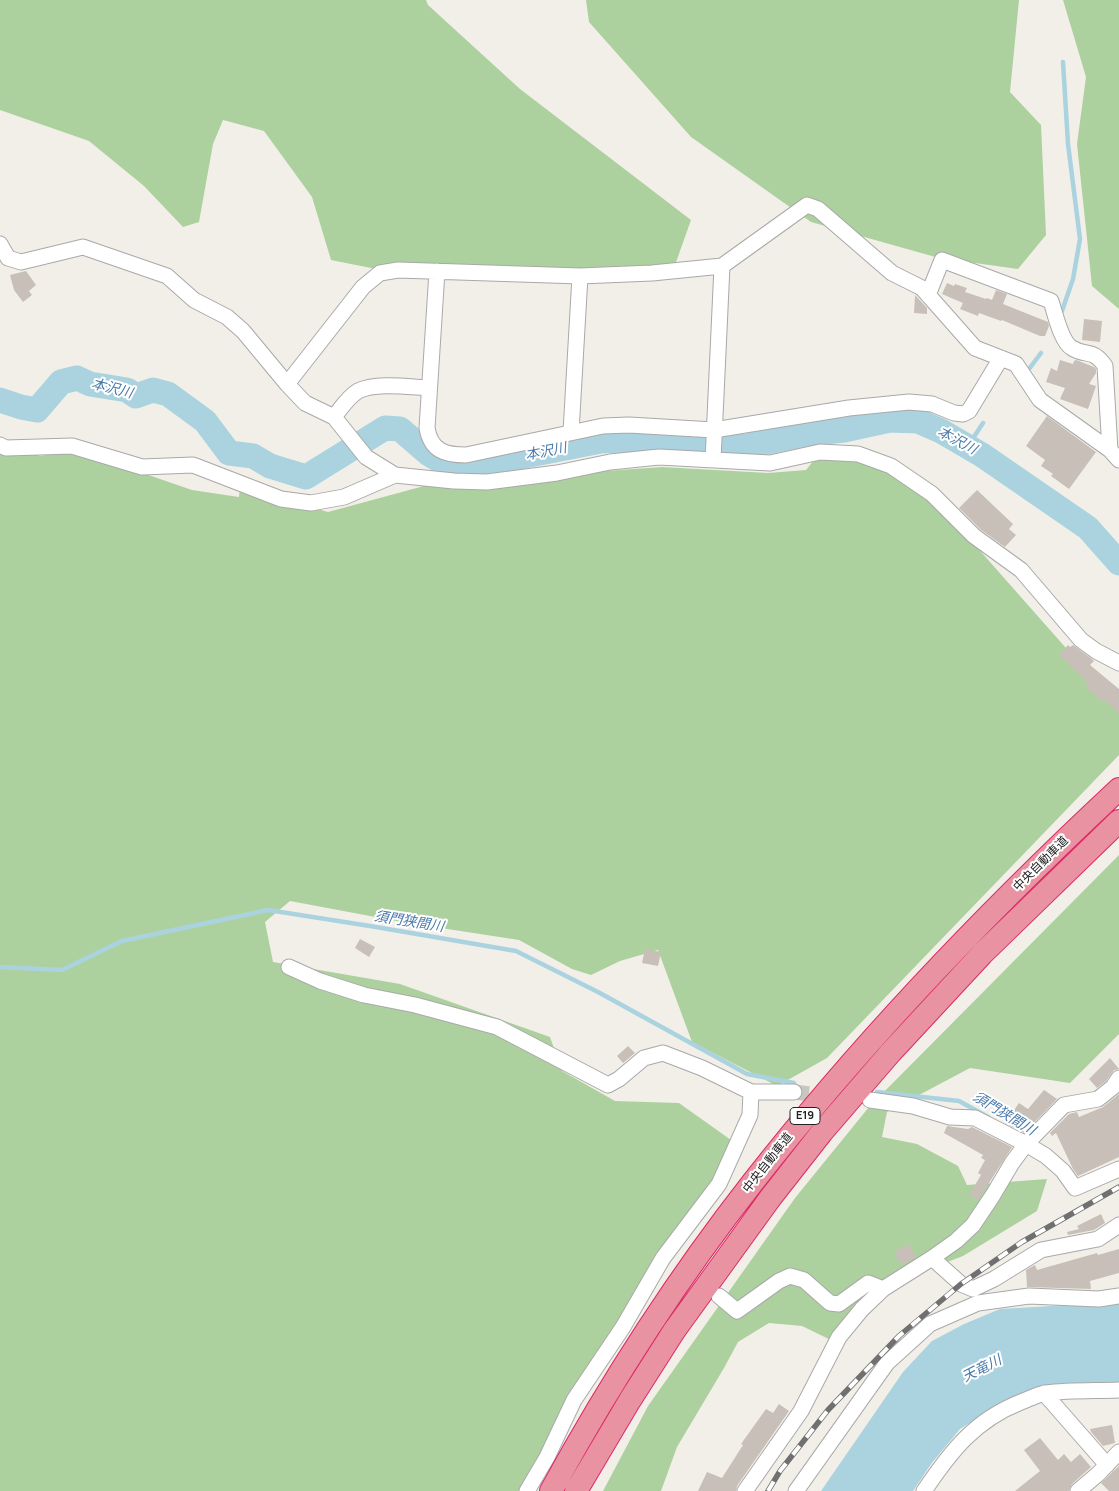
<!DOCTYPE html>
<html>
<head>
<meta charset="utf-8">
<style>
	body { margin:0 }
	canvas { display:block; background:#f2efe9 }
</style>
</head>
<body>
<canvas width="1119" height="1491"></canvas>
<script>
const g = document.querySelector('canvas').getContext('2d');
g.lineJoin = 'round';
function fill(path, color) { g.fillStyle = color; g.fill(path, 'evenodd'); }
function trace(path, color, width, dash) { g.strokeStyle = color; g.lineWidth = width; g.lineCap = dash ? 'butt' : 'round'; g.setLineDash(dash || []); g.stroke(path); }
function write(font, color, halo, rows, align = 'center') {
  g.font = font + ' Manrope,"Noto Sans JP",sans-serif'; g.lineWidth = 4; g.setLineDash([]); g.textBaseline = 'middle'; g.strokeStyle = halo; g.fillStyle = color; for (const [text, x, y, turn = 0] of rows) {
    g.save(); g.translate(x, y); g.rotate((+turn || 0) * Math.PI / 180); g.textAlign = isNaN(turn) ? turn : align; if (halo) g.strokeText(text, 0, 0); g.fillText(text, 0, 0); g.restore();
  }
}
fill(new Path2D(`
	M 0,0 L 426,0 L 428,5 L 520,89 L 691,220 L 675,265 L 599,275 L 386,271 L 331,260 L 312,197 L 264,131 L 223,120 L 213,144 L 199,222 L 183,227 L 144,186 L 89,141 L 0,110 Z
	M 586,0 L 1019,0 L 1010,92 L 1041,125 L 1046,235 L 1018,269 L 939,258 L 811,222 L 691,137 L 589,22 Z
	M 1063,0 L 1119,0 L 1119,309 L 1092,286 L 1077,144 L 1086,77 Z
	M 0,441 L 40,456 L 76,450 L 192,490 L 239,497 L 240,487 L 328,512 L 424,486 L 463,481 L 662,467 L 768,473 L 806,470 L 822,450 L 860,451 L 929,493 L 1119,708 L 1119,755 L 827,1058 L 777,1086 L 692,1042 L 658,950 L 620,961 L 591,975 L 572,969 L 519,940 L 402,922 L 290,901 L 265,922 L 273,962 L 400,984 L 550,1037 L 562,1071 L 615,1101 L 679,1103 L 731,1140 L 719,1177 L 523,1491 L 0,1491 Z
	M 1119,855 L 1119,1034 L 1070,1083 L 970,1068 L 887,1112 L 882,1137 L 917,1144 L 958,1166 L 967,1185 L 1047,1179 L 1037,1211 L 963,1256 L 904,1279 L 839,1344 L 802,1326 L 769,1323 L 738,1342 L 724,1368 L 677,1447 L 661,1491 L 603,1491 L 648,1406 L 795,1198 L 869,1107 Z`), '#add19e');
fill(new Path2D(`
	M 1119,1302 L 1119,1382 L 1054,1388 L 1013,1397 L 996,1406 L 960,1429 L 931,1464 L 913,1491 L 821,1491 L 903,1372 L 932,1341 L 964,1324 L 1000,1309 Z`), '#aad3df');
trace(new Path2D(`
	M 1062,311 L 1073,279 L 1080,239 L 1068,144 L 1063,62
	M 1029,369 L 1041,353
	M 968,446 L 983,423
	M 0,967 L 62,970 L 122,941 L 268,910 L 370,926 L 516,951 L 598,992 L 747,1074 L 794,1083
	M 877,1092 L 959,1101 L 988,1117`), '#aad3df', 4.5);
trace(new Path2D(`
	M 0,400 L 21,407 L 37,410 L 61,382 L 77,378 L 90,384 L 127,390 L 136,396 L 153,390 L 168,394 L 205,421 L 229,453 L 253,456 L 270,466 L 306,477 L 385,428 L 400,429 L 429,454 L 446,464 L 468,467 L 601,441 L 646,439 L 724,447 L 747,446 L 806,434 L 844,430 L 890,420 L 918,421 L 941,431 L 982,455 L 1088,528 L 1119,563`), '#aad3df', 25);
fill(new Path2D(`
	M 26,271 L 36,285 L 29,291 L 32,295 L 23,302 L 14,290 L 10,275 Z
	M 947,283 L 954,286 L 955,284 L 967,288 L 965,292 L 986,299 L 987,298 L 992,300 L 996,290 L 1007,294 L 1003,304 L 1048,322 L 1049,326 L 1045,336 L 1040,336 L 1002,320 L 1001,321 L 979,313 L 978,316 L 960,309 L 963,303 L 942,294 Z
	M 915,295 L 927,308 L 927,314 L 914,313 Z
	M 1084,319 L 1102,321 L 1100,342 L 1082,340 Z
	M 1060,360 L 1073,364 L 1074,361 L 1076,360 L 1094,367 L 1096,369 L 1096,373 L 1089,384 L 1096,386 L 1088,409 L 1060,399 L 1065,388 L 1046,382 L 1051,368 L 1057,371 Z
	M 1047,416 L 1096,452 L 1069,489 L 1051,476 L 1053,474 L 1041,466 L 1045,460 L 1026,446 Z
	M 977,490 L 1013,524 L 1009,529 L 1016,535 L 1005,547 L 980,529 L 959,508 Z
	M 1068,645 L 1070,647 L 1073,645 L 1092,659 L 1094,661 L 1090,665 L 1119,689 L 1119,713 L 1105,700 L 1104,702 L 1085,687 L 1088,683 L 1059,655 Z
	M 360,939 L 375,947 L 369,957 L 355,948 Z
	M 645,949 L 661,952 L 658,966 L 642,963 Z
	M 628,1046 L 635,1053 L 623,1063 L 617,1056 Z
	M 1110,1058 L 1119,1069 L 1114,1070 L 1106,1081 L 1097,1088 L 1089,1079 Z
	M 1044,1090 L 1057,1099 L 1024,1133 L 1005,1123 L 1019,1103 L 1028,1109 Z
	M 1119,1094 L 1119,1157 L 1078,1176 L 1073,1169 L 1056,1133 L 1052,1136 L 1050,1133 L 1069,1114 L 1077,1112 L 1079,1117 L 1103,1107 Z
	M 947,1126 L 968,1129 L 972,1127 L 1012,1147 L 978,1200 L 969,1195 L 981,1175 L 978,1173 L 985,1160 L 981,1158 L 983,1155 L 944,1133 Z
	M 1101,1214 L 1105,1223 L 1094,1230 L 1068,1235 L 1067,1232 L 1079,1229 L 1077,1226 Z
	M 909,1244 L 916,1257 L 904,1264 L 903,1262 L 900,1263 L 894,1252 Z
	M 1119,1249 L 1119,1273 L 1090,1281 L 1091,1289 L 1027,1287 L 1026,1270 L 1035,1265 L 1037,1270 L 1097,1253 L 1098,1255 Z
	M 779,1404 L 789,1411 L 737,1486 L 736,1491 L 698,1491 L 707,1472 L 722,1478 L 743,1445 L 741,1444 L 766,1409 L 773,1413 Z
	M 1112,1425 L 1115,1443 L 1103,1446 L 1091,1432 L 1090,1429 Z
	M 1040,1438 L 1058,1460 L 1064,1454 L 1071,1462 L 1080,1454 L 1091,1467 L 1072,1484 L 1069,1491 L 1015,1491 L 1040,1471 L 1024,1450 Z
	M 1119,1466 L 1119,1491 L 1109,1491 L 1101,1483 Z`), '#c7bfb8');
trace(new Path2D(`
	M 794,1092 L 829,1096`), '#c8c6c1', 15, [15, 8]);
const minor = new Path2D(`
	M 0,244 L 8,258 L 21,262 L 83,247 L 167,276 L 194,300 L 227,317 L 243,331 L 287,384 L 305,403 L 334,417 L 366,457 L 395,475 L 454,481 L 487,482 L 557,473 L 610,462 L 659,457 L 770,463 L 820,452 L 858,454 L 891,466 L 932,494 L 974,536 L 1021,570 L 1081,640 L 1096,651 L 1119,663
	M 437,271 L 427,428 C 431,451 445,455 466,455 L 603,426 L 629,425 L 714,430 L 849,408 L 909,402 L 932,404 L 954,413 L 963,414 L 969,411 L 1001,358
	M 928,295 L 942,260 L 1051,301 C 1055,313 1061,342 1072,348 C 1086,357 1093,348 1105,366 L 1110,450
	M 287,384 L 363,287 L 380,273 L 398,270 L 580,276 L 652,273 L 722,266 L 807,205 L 818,209 L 892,273 L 922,288 L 975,348 L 1016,364 L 1040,400 L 1110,450 L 1119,460
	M 334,417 C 341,408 348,397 358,391 C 376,382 409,387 429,388
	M 571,432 L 580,276
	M 0,445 L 6,448 L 72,446 L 142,467 L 193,465 L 281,499 L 311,503 L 344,497 L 395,475
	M 713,460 L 722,266
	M 289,967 L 320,981 L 364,995 L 415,1005 L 497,1027 L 608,1085 L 619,1079 L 644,1058 L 663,1053 L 702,1068 L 751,1092 L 794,1092
	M 870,1100 L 913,1106 L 950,1117 L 975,1118 L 1026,1144 L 1046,1156 L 1063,1171 L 1075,1188 L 1119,1169
	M 932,1258 L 961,1284 L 973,1289 L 994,1279 L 1041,1250 L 1098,1239 L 1119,1225
	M 719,1296 L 737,1311 L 779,1281 L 790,1276 L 804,1280 L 830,1303 L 839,1304 L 868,1283 L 883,1289
	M 1044,1393 L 1107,1465
	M 527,1491 L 547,1457 L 574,1400 L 623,1327 L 663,1258 L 719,1184 L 750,1115 L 751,1092
	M 745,1491 L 801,1411 L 839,1337 L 862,1309 L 883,1289 L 932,1258 L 956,1241 L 973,1225 L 993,1195 L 1012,1163 L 1026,1144 L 1064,1105 L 1098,1099 L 1113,1087 L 1119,1078
	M 796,1491 L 887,1363 L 930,1324 L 978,1303 L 1029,1296 L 1099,1299 L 1119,1296
	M 924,1491 C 951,1451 975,1420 1021,1402 C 1029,1399 1038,1394 1046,1393 C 1070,1390 1095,1391 1119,1390
	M 1078,1491 L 1098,1474 L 1119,1452`);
const highway = new Path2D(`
	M 551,1491 C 610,1383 677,1279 753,1182 C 863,1041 988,911 1119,789
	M 576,1491 L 630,1400 L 674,1331 L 771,1197 L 822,1132 L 891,1052 L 982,954 L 1119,821`);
trace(minor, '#a9a9a9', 17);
trace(highway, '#dc2a67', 24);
trace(minor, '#fff', 15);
trace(highway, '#e892a2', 22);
const rail = new Path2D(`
	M 768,1491 L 780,1471 L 828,1410 L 899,1336 L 961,1284 L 1022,1242 L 1119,1187`);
trace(rail, '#707070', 5.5);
trace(rail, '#fff', 4, [11]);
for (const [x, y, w] of [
	[805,1116,30]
]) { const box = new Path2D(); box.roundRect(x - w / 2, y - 8.5, w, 17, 4); g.fillStyle = '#fff'; g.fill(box); trace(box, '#222', 1); }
write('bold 11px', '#222', null, [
	["E19",805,1116]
]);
write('12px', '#222', '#fff', [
	["中央自動車道",1041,864,-45],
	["中央自動車道",768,1163,-52]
]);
write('italic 14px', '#4a7aab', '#fff', [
	["本沢川",112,389,14],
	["本沢川",957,441,28],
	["本沢川",546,452,-11],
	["須門狭間川",409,922,9],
	["須門狭間川",1004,1114,31],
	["天竜川",982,1369,-27]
]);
</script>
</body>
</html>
